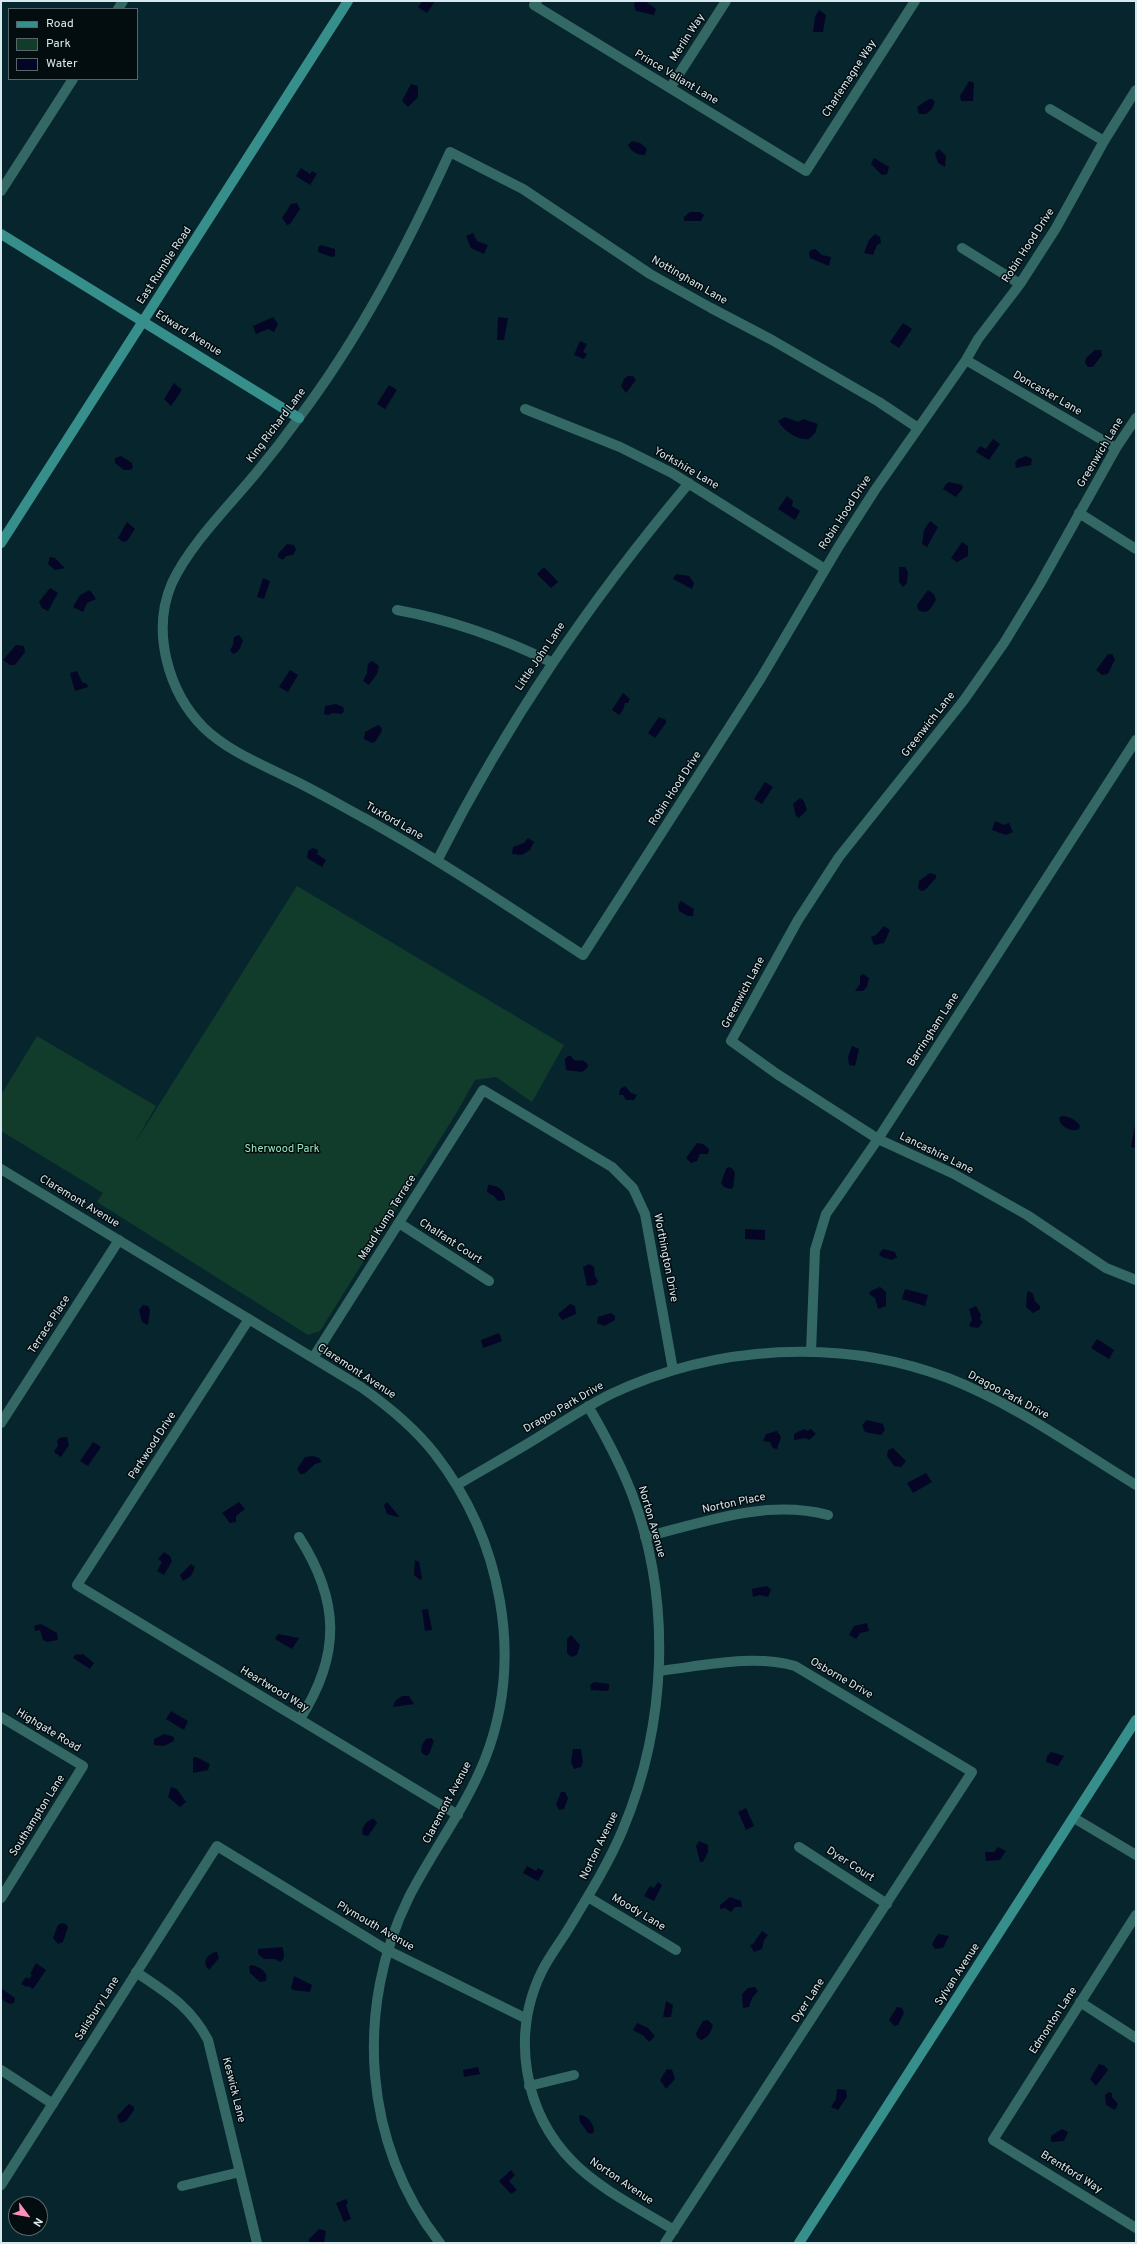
<!DOCTYPE html>
<html>
<head>
<meta charset="utf-8">
<style>
	body { margin:0 }
	#map { position:relative; width:1137px; height:2244px; overflow:hidden; background:#07252d; font-family:Overpass,sans-serif }
	canvas { display:block }
	.frame { position:absolute; inset:0; border:2px solid #d8e9ee; pointer-events:none }
	.legend { position:absolute; left:8px; top:8px; width:130px; height:72px; box-sizing:border-box; background:#030d10; border:1px solid #586569; margin:0; padding:5px 7px; list-style:none; font-size:12px; color:#d8e9ee }
	.legend li { display:flex; align-items:center; gap:8px; height:20px }
	.legend b { width:20px; border:1px solid #586569 }
	.north { position:absolute; left:8px; top:2196px; width:40px; height:40px; box-sizing:border-box; background:#030d10; border:1px solid #586569; border-radius:50%; rotate:122deg; font-size:11px; font-weight:700; line-height:16px; text-align:center; color:#d8e9ee }
	.north::after { content:''; display:block; margin:auto; width:14px; height:18px; background:#ff8eb9; clip-path:polygon(50% 0,100% 100%,50% 72%,0 100%) }
</style>
</head>
<body>
<div id="map">
<canvas width="1137" height="2244"></canvas>
<div class="frame"></div>
<ul class="legend">
<li><b style="height:5px;background:#368f8b"></b>Road</li>
<li><b style="height:11px;background:#113c2b"></b>Park</li>
<li><b style="height:11px;background:#050625"></b>Water</li>
</ul>
<div class="north">N</div>
</div>
<script>
const g = document.querySelector('canvas').getContext('2d');
g.lineJoin = 'round';
function fill(path, color) { g.fillStyle = color; g.fill(path, 'evenodd'); }
function trace(path, color, width, dash) { g.strokeStyle = color; g.lineWidth = width; g.lineCap = dash ? 'butt' : 'round'; g.setLineDash(dash || []); g.stroke(path); }
function write(font, color, halo, rows, align = 'center') {
  g.font = font + ' Overpass,sans-serif'; g.lineWidth = 3; g.setLineDash([]); g.textBaseline = 'middle'; g.strokeStyle = halo; g.fillStyle = color; for (const [text, x, y, turn = 0] of rows) {
    g.save(); g.translate(x, y); g.rotate((+turn || 0) * Math.PI / 180); g.textAlign = isNaN(turn) ? turn : align; if (halo) g.strokeText(text, 0, 0); g.fillText(text, 0, 0); g.restore();
  }
}
fill(new Path2D(`
	M 297,886 L 564,1045 L 532,1102 L 496,1077 L 475,1080 L 457,1112 L 320,1331 L 308,1335 L 97,1202 L 103,1193 L 1,1131 L 1,1095 L 37,1036 L 156,1106 L 133,1146 Z`), '#113c2b');
fill(new Path2D(`
	M 423,1 L 435,1 L 427,13 L 418,7 Z
	M 635,1 L 645,1 L 656,9 L 654,15 L 636,11 L 634,6 Z
	M 819,10 L 826,15 L 823,32 L 813,32 L 815,17 Z
	M 969,81 L 974,83 L 973,101 L 961,101 L 960,96 Z
	M 411,84 L 418,86 L 418,97 L 408,107 L 402,101 Z
	M 929,99 L 932,99 L 935,102 L 932,109 L 926,114 L 919,114 L 917,107 Z
	M 632,141 L 640,143 L 647,149 L 645,155 C 638,155 631,152 628,145 Z
	M 939,149 L 946,156 L 945,167 L 938,163 L 935,153 Z
	M 874,158 L 889,167 L 887,174 L 882,175 L 871,164 Z
	M 301,168 L 310,174 L 312,171 L 317,174 L 310,185 L 296,176 Z
	M 291,204 L 297,203 L 300,209 L 290,224 L 287,225 L 282,218 Z
	M 690,212 L 700,212 L 704,215 L 701,221 L 684,221 L 684,217 Z
	M 473,233 L 477,241 L 488,245 L 484,254 L 471,248 L 466,236 Z
	M 875,234 L 880,237 L 881,243 L 877,245 L 873,255 L 864,253 L 869,240 Z
	M 321,245 L 335,249 L 335,256 L 332,257 L 318,252 L 318,247 Z
	M 815,249 L 822,255 L 831,257 L 829,266 L 810,258 L 809,253 L 811,250 Z
	M 273,317 L 278,324 L 274,332 L 268,329 L 256,334 L 253,326 Z
	M 498,317 L 508,318 L 504,340 L 497,340 Z
	M 903,323 L 912,329 L 899,348 L 890,342 Z
	M 580,341 L 587,344 L 583,352 L 587,354 L 584,359 L 574,355 Z
	M 1095,350 L 1101,350 L 1102,355 L 1093,367 L 1088,367 L 1085,363 L 1086,358 Z
	M 628,376 L 633,376 L 636,380 L 626,393 L 621,386 L 624,379 Z
	M 174,383 L 182,390 L 171,406 L 164,399 Z
	M 389,385 L 397,390 L 385,409 L 377,404 Z
	M 785,417 L 798,422 L 803,419 L 818,424 L 815,433 L 809,439 C 798,441 783,430 778,421 Z
	M 993,439 L 1000,444 L 989,460 L 976,452 L 980,446 L 986,449 Z
	M 121,456 L 132,463 L 133,468 L 130,470 L 124,470 L 115,463 L 115,458 Z
	M 1026,456 L 1032,459 L 1031,465 L 1016,468 L 1015,463 L 1018,459 Z
	M 949,482 L 962,485 L 963,488 L 956,497 L 943,489 L 946,484 Z
	M 787,496 L 793,501 L 792,506 L 800,511 L 795,520 L 778,509 Z
	M 930,521 L 938,527 L 927,547 L 922,544 L 924,530 Z
	M 127,522 L 135,529 L 127,541 L 123,542 L 118,538 Z
	M 962,542 L 968,546 L 968,556 L 957,562 L 951,558 Z
	M 287,544 L 294,545 L 296,550 L 293,555 L 286,556 L 283,560 L 278,557 L 278,554 Z
	M 50,557 L 55,558 L 65,568 L 55,570 L 48,564 Z
	M 544,567 L 558,582 L 551,588 L 537,574 Z
	M 899,567 L 905,567 L 908,572 L 907,583 L 903,587 L 899,582 Z
	M 676,574 L 689,576 L 694,583 L 692,589 L 673,579 Z
	M 263,578 L 270,581 L 264,599 L 257,597 Z
	M 50,588 L 58,593 L 48,611 L 42,608 L 39,602 Z
	M 90,590 L 96,599 L 87,603 L 83,612 L 73,607 L 80,595 Z
	M 928,590 L 934,594 L 936,600 C 930,609 929,615 918,610 L 917,605 Z
	M 239,635 L 243,640 C 241,646 239,653 233,654 L 230,650 L 233,645 L 234,637 Z
	M 16,645 L 24,646 L 25,652 L 15,665 L 10,665 L 3,660 Z
	M 1108,654 L 1112,654 L 1115,659 L 1108,674 L 1102,675 L 1096,670 Z
	M 372,661 L 379,666 L 377,674 L 369,685 L 363,681 L 367,673 L 368,664 Z
	M 290,670 L 298,675 L 288,692 L 279,687 Z
	M 77,671 L 82,682 L 87,684 L 88,687 L 75,691 L 70,673 Z
	M 623,693 L 630,699 L 628,703 L 625,703 L 623,710 L 619,715 L 612,710 Z
	M 336,704 L 343,707 L 344,711 L 342,714 L 332,713 L 329,715 L 324,714 L 325,706 Z
	M 659,717 L 666,720 L 666,723 L 655,738 L 648,733 Z
	M 378,725 L 381,727 L 382,731 L 375,742 L 372,743 L 364,739 L 365,732 Z
	M 765,782 L 773,787 L 762,804 L 754,799 Z
	M 800,798 L 804,801 L 807,810 L 799,818 L 796,816 L 793,804 Z
	M 995,821 L 1004,825 L 1009,823 L 1013,832 L 1006,835 L 992,830 Z
	M 528,838 L 534,842 L 530,850 L 522,855 L 512,854 L 513,847 L 524,843 Z
	M 313,848 L 318,850 L 317,854 L 326,860 L 322,867 L 307,858 L 308,851 Z
	M 930,873 L 936,875 L 936,878 L 925,890 L 921,891 L 918,888 L 919,881 Z
	M 681,901 L 694,909 L 693,916 L 688,916 L 679,911 L 678,905 Z
	M 884,926 L 890,930 L 884,943 L 874,945 L 871,937 L 876,935 Z
	M 863,974 L 869,978 L 867,987 L 863,991 L 855,991 L 860,984 L 860,976 Z
	M 852,1046 L 859,1049 L 855,1066 L 849,1065 L 848,1057 Z
	M 568,1056 L 571,1056 L 574,1060 C 581,1062 582,1058 588,1065 L 587,1068 L 582,1072 L 566,1070 L 565,1059 Z
	M 625,1086 L 631,1093 L 637,1095 L 634,1100 L 626,1100 L 623,1095 L 619,1095 L 620,1089 Z
	M 1062,1116 C 1068,1116 1077,1120 1080,1126 L 1079,1129 C 1072,1133 1060,1127 1059,1118 Z
	M 1135,1125 L 1136,1125 L 1136,1148 L 1131,1147 Z
	M 697,1143 L 703,1144 L 709,1149 L 708,1154 L 700,1154 L 697,1161 L 691,1163 L 686,1158 Z
	M 728,1167 L 732,1168 L 735,1173 L 733,1188 L 730,1189 L 724,1187 L 721,1183 L 726,1169 Z
	M 488,1185 C 497,1185 506,1190 505,1200 L 498,1201 L 494,1196 L 487,1192 Z
	M 745,1229 L 765,1230 L 765,1240 L 745,1239 Z
	M 883,1249 L 895,1252 L 897,1257 L 892,1260 L 882,1257 L 879,1254 Z
	M 589,1264 L 594,1267 L 595,1276 L 598,1281 L 595,1285 L 587,1286 L 583,1267 Z
	M 880,1287 L 886,1292 L 886,1306 L 878,1309 L 875,1298 L 869,1294 L 871,1291 Z
	M 905,1289 L 928,1295 L 925,1306 L 902,1299 Z
	M 1029,1291 L 1033,1294 L 1035,1301 L 1040,1306 L 1040,1309 L 1033,1313 L 1026,1307 L 1027,1293 Z
	M 570,1304 L 575,1306 L 576,1314 L 562,1320 L 558,1314 Z
	M 143,1305 L 148,1306 L 150,1310 L 148,1325 L 142,1322 L 139,1310 Z
	M 976,1306 L 981,1315 L 980,1319 L 983,1322 L 978,1328 L 971,1327 L 969,1325 L 972,1320 L 969,1309 Z
	M 611,1313 L 615,1316 L 615,1320 L 604,1326 L 597,1323 L 598,1317 Z
	M 499,1333 L 502,1341 L 483,1348 L 481,1340 Z
	M 1097,1339 L 1114,1350 L 1109,1359 L 1091,1348 Z
	M 867,1420 L 883,1424 L 885,1430 L 881,1435 L 865,1432 L 862,1425 Z
	M 804,1429 L 807,1431 L 811,1429 L 816,1434 L 809,1440 L 806,1438 L 794,1440 L 794,1434 Z
	M 777,1431 L 781,1437 L 777,1449 L 773,1448 L 770,1442 L 763,1441 L 766,1434 Z
	M 67,1437 L 69,1445 L 61,1457 L 54,1452 L 58,1445 L 57,1441 L 59,1438 Z
	M 93,1442 L 101,1447 L 88,1466 L 80,1461 Z
	M 893,1448 L 906,1461 L 901,1467 L 894,1466 L 887,1456 L 888,1450 Z
	M 313,1456 L 319,1458 L 322,1462 L 315,1464 L 304,1474 L 300,1474 L 297,1469 L 305,1457 Z
	M 926,1473 L 932,1482 L 913,1493 L 907,1483 Z
	M 239,1502 L 245,1509 L 236,1516 L 236,1522 L 230,1523 L 222,1513 Z
	M 387,1502 L 399,1516 L 398,1517 L 387,1514 L 384,1505 Z
	M 164,1552 L 170,1556 L 172,1561 L 164,1575 L 157,1571 L 162,1562 L 158,1559 Z
	M 415,1560 L 419,1562 L 422,1578 L 420,1580 L 414,1575 Z
	M 191,1564 L 195,1567 L 191,1576 L 183,1581 L 180,1575 Z
	M 767,1586 L 771,1590 L 768,1597 L 760,1595 L 753,1597 L 752,1589 Z
	M 428,1609 L 432,1630 L 425,1631 L 422,1610 Z
	M 867,1623 L 869,1631 L 860,1633 L 856,1639 L 849,1635 L 854,1626 Z
	M 41,1624 L 57,1633 L 58,1640 L 47,1642 L 43,1640 L 40,1630 L 35,1631 L 34,1626 Z
	M 278,1634 L 299,1638 L 292,1649 L 275,1639 Z
	M 571,1635 L 580,1645 L 577,1655 L 571,1657 L 567,1653 L 567,1639 Z
	M 83,1654 L 94,1663 L 90,1669 L 73,1658 L 75,1655 Z
	M 594,1682 L 609,1684 L 609,1689 L 607,1691 L 591,1690 L 590,1685 Z
	M 402,1696 L 409,1696 L 414,1704 L 393,1707 L 395,1701 Z
	M 171,1711 L 188,1721 L 184,1730 L 166,1719 Z
	M 164,1734 L 174,1737 L 174,1741 L 164,1746 L 154,1745 L 154,1739 Z
	M 431,1738 L 434,1741 L 429,1754 L 426,1756 L 421,1752 L 422,1745 L 426,1739 Z
	M 573,1749 L 581,1749 L 583,1762 L 581,1767 L 574,1769 L 571,1762 Z
	M 1051,1752 L 1064,1756 L 1058,1766 L 1046,1762 L 1047,1756 Z
	M 196,1757 L 210,1764 L 208,1770 L 193,1773 L 193,1758 Z
	M 171,1787 L 177,1789 L 186,1802 L 180,1807 L 168,1797 Z
	M 561,1792 L 565,1792 L 568,1798 L 564,1809 L 559,1810 L 556,1804 Z
	M 746,1808 L 754,1826 L 746,1830 L 738,1812 Z
	M 374,1819 L 377,1823 L 368,1836 L 363,1835 C 360,1829 367,1819 374,1819 Z
	M 699,1841 L 708,1845 L 708,1852 L 703,1862 L 700,1862 L 696,1846 Z
	M 998,1847 L 1006,1851 L 1000,1860 L 986,1861 L 985,1852 L 994,1852 Z
	M 527,1866 L 536,1871 L 538,1868 L 544,1871 L 538,1881 L 523,1873 Z
	M 658,1882 L 662,1885 L 654,1901 L 644,1896 L 650,1886 L 654,1888 Z
	M 730,1897 L 741,1901 L 742,1907 L 735,1907 L 731,1912 L 725,1908 L 720,1909 L 720,1905 Z
	M 62,1923 L 66,1924 L 68,1927 L 63,1942 L 58,1944 L 53,1938 L 58,1925 Z
	M 762,1931 L 768,1935 L 764,1940 L 762,1949 L 754,1952 L 750,1945 L 753,1944 Z
	M 938,1934 L 949,1936 L 943,1948 L 935,1949 L 932,1944 Z
	M 282,1947 C 284,1952 286,1959 280,1962 L 275,1959 L 264,1959 L 258,1954 L 258,1949 Z
	M 217,1952 L 219,1958 L 209,1970 C 201,1962 208,1953 217,1952 Z
	M 36,1963 L 46,1970 L 33,1989 L 28,1986 L 27,1987 L 21,1984 L 26,1977 L 29,1979 L 32,1975 L 30,1974 Z
	M 251,1965 C 259,1967 269,1971 266,1981 L 260,1982 L 250,1973 L 249,1967 Z
	M 294,1976 L 312,1985 L 310,1992 L 293,1990 L 291,1988 Z
	M 755,1987 L 758,1991 L 752,1998 L 749,2007 L 743,2008 L 742,1994 L 748,1988 Z
	M 2,1989 L 15,1998 L 14,2003 L 10,2004 L 1,1999 Z
	M 666,2001 L 673,2005 L 671,2017 L 663,2017 Z
	M 897,2007 L 902,2008 L 904,2013 L 898,2025 L 894,2026 L 889,2020 Z
	M 708,2020 L 713,2025 C 711,2032 708,2038 701,2040 L 697,2037 L 696,2033 L 703,2021 Z
	M 637,2023 L 648,2028 L 655,2036 L 649,2042 L 644,2036 L 633,2030 Z
	M 1099,2064 L 1105,2066 L 1108,2070 L 1096,2086 L 1090,2079 Z
	M 478,2067 L 480,2074 L 464,2077 L 463,2070 Z
	M 667,2069 L 672,2070 L 675,2079 L 666,2089 L 660,2080 Z
	M 837,2089 L 846,2090 L 847,2097 L 838,2110 L 831,2107 L 836,2099 Z
	M 1109,2092 L 1112,2093 L 1112,2097 L 1118,2104 L 1115,2110 L 1106,2105 L 1105,2095 Z
	M 129,2104 L 134,2107 L 134,2110 L 126,2121 L 120,2123 L 117,2116 Z
	M 579,2115 C 587,2115 594,2123 594,2131 L 592,2134 L 588,2133 L 580,2122 Z
	M 1062,2129 L 1068,2132 L 1064,2141 L 1051,2142 L 1051,2136 Z
	M 511,2170 L 515,2175 L 509,2181 L 517,2190 L 511,2194 L 499,2181 Z
	M 346,2199 L 348,2203 L 346,2205 L 351,2219 L 344,2222 L 336,2203 Z
	M 319,2229 L 326,2231 L 324,2243 L 309,2243 L 309,2239 Z`), '#050625');
trace(new Path2D(`
	M 537,1 L 534,5 L 806,171 L 915,1
	M 118,9 L 123,1
	M 670,88 L 726,1
	M 1050,109 L 1104,141
	M 1,191 L 73,79
	M 962,248 L 1020,284
	M 966,360 L 1116,448
	M 525,409 L 620,447 L 672,473 L 825,569
	M 1136,418 L 1116,448 L 1040,584 L 1004,643 L 964,700 L 839,857 L 798,920 L 731,1041 L 777,1074 L 878,1139 L 954,1174 L 1027,1215 L 1106,1268 L 1136,1280
	M 918,428 L 879,402 L 772,340 L 711,308 L 650,274 L 523,189 L 450,152 C 407,246 360,337 298,419 C 285,437 271,455 257,472 C 230,505 190,544 172,583 C 151,631 168,692 204,728 C 228,751 261,764 291,779 C 316,791 340,805 364,818 C 440,860 511,908 583,955 L 761,678 L 839,546 L 875,490 L 966,360 L 978,339 L 1020,284 L 1056,228 L 1104,141 L 1136,90
	M 1079,513 L 1136,549
	M 397,610 C 452,620 502,638 551,662
	M 437,861 C 507,722 589,602 689,483
	M 1,1169 L 361,1387 C 388,1406 414,1427 435,1454 C 501,1539 525,1657 485,1759 C 465,1809 433,1850 409,1897 C 354,2008 363,2145 440,2243
	M 399,1223 L 489,1281
	M 249,1319 L 77,1585 L 458,1815
	M 811,1352 L 815,1250 L 826,1214 L 878,1139 L 1136,740
	M 313,1358 L 483,1090 L 612,1167 L 633,1188 L 645,1214 L 673,1370
	M 588,1406 C 605,1435 620,1463 632,1494 C 672,1600 667,1724 623,1829 C 608,1865 587,1898 567,1931 C 559,1944 549,1957 542,1971 C 511,2034 523,2112 573,2162 C 601,2190 640,2209 674,2230
	M 1,1423 L 119,1240
	M 457,1485 C 484,1469 511,1454 537,1438 C 562,1423 585,1407 611,1394 C 715,1345 841,1337 948,1378 C 1015,1404 1075,1448 1136,1485
	M 299,1537 C 340,1601 341,1655 300,1719
	M 645,1537 C 705,1522 766,1499 828,1515
	M 659,1671 C 703,1666 752,1654 795,1666 L 972,1772 L 665,2243
	M 1,1717 L 83,1766 L 1,1898
	M 1074,1818 L 1136,1855
	M 799,1847 L 887,1904
	M 588,1897 L 676,1950
	M 1136,1915 L 993,2140 L 1136,2228
	M 136,1972 C 167,1993 190,2006 208,2040 L 257,2243
	M 1080,2002 L 1136,2038
	M 1,2070 L 53,2104
	M 529,2086 L 574,2075
	M 1,2185 L 217,1846 L 387,1950 L 527,2019
	M 182,2186 L 240,2172`), '#346865', 10);
trace(new Path2D(`
	M 1,234 L 299,418
	M 1,543 L 348,1
	M 799,2243 L 1136,1720`), '#368f8b', 10);
write('11px', '#d8e9ee', '#030d10', [
	["Merlin Way",688,38,-57],
	["Prince Valiant Lane",676,78,31],
	["Charlemagne Way",850,79,-57],
	["Robin Hood Drive",1029,246,-57],
	["East Rumble Road",165,266,-57],
	["Nottingham Lane",689,281,30],
	["Edward Avenue",188,334,32],
	["Doncaster Lane",1047,394,30],
	["King Richard Lane",277,426,-53],
	["Greenwich Lane",1101,453,-59],
	["Yorkshire Lane",686,469,30],
	["Robin Hood Drive",846,513,-57],
	["Little John Lane",541,657,-56],
	["Greenwich Lane",929,725,-52],
	["Robin Hood Drive",676,789,-57],
	["Tuxford Lane",394,822,30],
	["Greenwich Lane",744,993,-62],
	["Barringham Lane",934,1030,-57],
	["Lancashire Lane",936,1154,26],
	["Claremont Avenue",79,1202,31],
	["Maud Kump Terrace",388,1218,-58],
	["Chalfant Court",450,1242,33],
	["Worthington Drive",665,1258,79],
	["Terrace Place",50,1325,-57],
	["Claremont Avenue",356,1372,33],
	["Dragoo Park Drive",1008,1396,28],
	["Dragoo Park Drive",564,1408,-30],
	["Parkwood Drive",153,1446,-57],
	["Norton Place",734,1504,-12],
	["Norton Avenue",651,1522,74],
	["Osborne Drive",841,1679,30],
	["Heartwood Way",274,1690,31],
	["Highgate Road",48,1731,31],
	["Claremont Avenue",448,1803,-62],
	["Southampton Lane",38,1816,-58],
	["Norton Avenue",600,1846,-64],
	["Dyer Court",850,1865,33],
	["Moody Lane",638,1913,31],
	["Plymouth Avenue",375,1927,30],
	["Sylvan Avenue",958,1975,-57],
	["Dyer Lane",809,2001,-57],
	["Salisbury Lane",98,2009,-58],
	["Edmonton Lane",1054,2021,-57],
	["Keswick Lane",233,2090,76],
	["Brentford Way",1071,2173,32],
	["Norton Avenue",621,2182,34]
]);
write('11px', '#97e6c1', '#030d10', [
	["Sherwood Park",282,1150]
]);
</script>
</body>
</html>
